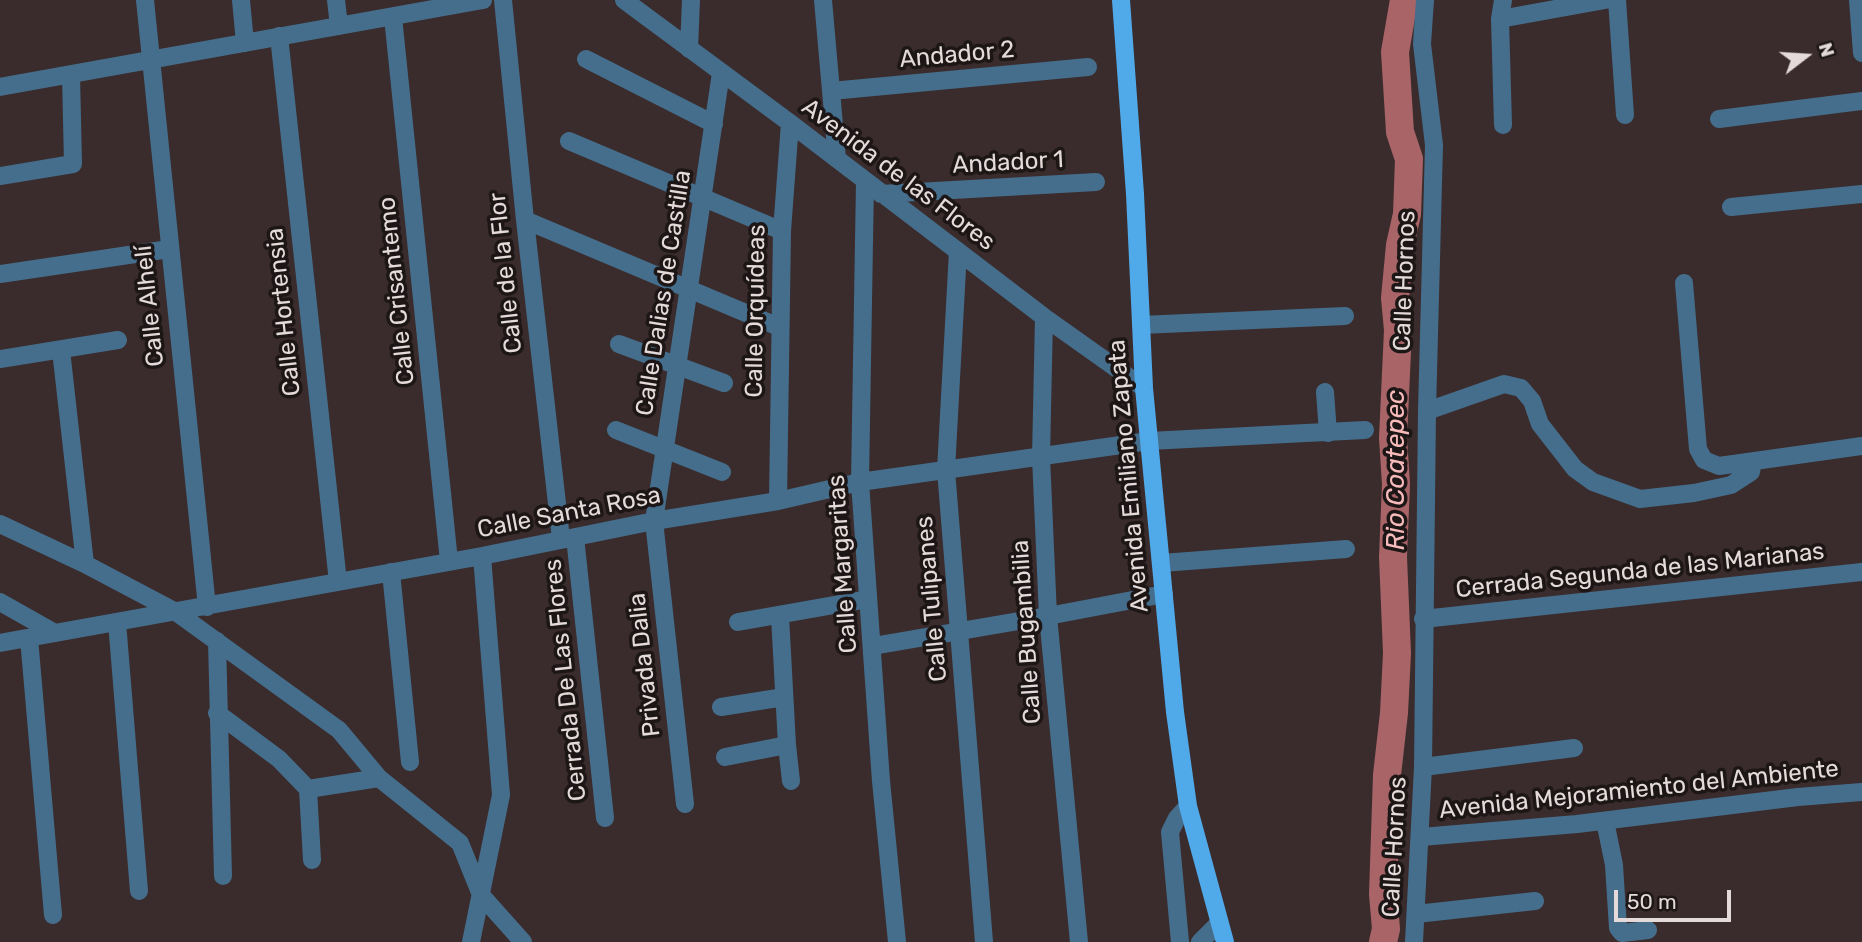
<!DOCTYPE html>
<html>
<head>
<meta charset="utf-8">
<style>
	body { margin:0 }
	#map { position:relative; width:1862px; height:942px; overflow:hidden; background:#3a2c2c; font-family:Rubik,sans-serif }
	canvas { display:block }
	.north { position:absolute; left:1771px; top:21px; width:70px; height:70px; -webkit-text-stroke:5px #1d1616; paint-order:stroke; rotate:73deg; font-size:19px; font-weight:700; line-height:28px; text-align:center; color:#e4dada }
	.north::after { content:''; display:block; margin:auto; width:24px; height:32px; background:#e4dada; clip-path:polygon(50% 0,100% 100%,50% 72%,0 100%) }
	.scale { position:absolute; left:1614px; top:890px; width:117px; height:32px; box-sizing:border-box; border:4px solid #e4dada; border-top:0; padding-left:9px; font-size:21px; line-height:24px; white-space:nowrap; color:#e4dada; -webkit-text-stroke:5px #1d1616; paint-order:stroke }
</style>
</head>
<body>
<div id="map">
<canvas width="1862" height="942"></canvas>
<div class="north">N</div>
<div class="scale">50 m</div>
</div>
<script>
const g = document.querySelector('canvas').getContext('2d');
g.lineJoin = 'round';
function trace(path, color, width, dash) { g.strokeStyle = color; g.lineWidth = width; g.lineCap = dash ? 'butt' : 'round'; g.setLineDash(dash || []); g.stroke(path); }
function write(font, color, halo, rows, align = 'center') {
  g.font = font + ' Rubik,sans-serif'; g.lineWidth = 7; g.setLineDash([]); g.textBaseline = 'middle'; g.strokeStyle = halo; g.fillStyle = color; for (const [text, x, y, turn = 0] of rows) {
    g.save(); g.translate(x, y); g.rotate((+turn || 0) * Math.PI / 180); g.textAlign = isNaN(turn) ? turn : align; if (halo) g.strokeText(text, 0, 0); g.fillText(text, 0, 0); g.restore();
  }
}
trace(new Path2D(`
	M 1383,942 L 1386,929 L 1383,894 L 1387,775 L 1394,713 L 1397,653 L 1393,557 L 1396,484 L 1393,438 L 1398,330 L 1395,298 L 1400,245 L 1407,214 L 1409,159 L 1400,132 L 1395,52 L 1404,0`), '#a86467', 28);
trace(new Path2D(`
	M 145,0 L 207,607
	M 241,0 L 245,43
	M 336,0 L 339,26
	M 503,0 L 525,220 L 561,539
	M 624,0 L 790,123 L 1044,317 L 1144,388
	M 823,0 L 837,159
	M 1503,0 L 1500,19 L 1503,125
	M 1617,0 L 1625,115
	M 1858,0 L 1862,53
	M 393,17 L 449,561
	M 1500,19 L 1605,0
	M 279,36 L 338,582
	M 689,49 L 691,0
	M 586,59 L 714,124
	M 0,87 L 483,0
	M 831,91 L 1088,67
	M 1719,119 L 1862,101
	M 569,141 L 782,231
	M 0,176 L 73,164 L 71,75
	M 865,181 L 860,482 L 881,781 L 897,942
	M 881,194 L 1096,182
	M 1731,207 L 1862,194
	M 525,220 L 779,327
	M 958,251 L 946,470 L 984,942
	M 0,274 L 169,249
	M 1684,283 L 1698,449 L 1704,460 L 1719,466 L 1862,446
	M 1044,317 L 1041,457 L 1048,616 L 1079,942
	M 1141,325 L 1345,316
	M 619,344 L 724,383
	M 61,350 L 85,564
	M 0,359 L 118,340
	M 1325,392 L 1328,433
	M 1427,411 L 1504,384 L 1521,388 L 1532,401 L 1540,424 L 1575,469 L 1593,482 L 1640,499 L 1694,493 L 1731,485 L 1751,472 L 1753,461
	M 616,430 L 722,472
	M 778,501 L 782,231 L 790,123
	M 0,524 L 85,564 L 176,612 L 339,730 L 379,778 L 460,843 L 481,895 L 523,942
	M 575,537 L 605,818
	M 1162,563 L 1346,549
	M 391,572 L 410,762
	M 0,602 L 55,633
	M 780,616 L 787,745 L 791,781
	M 1423,619 L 1862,572
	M 117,622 L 139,891
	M 738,622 L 868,599
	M 29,638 L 53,915
	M 217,641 L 223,876
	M 0,643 L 482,556 L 654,521 L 778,501 L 860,482 L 1149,441 L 1365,430
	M 873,646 L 1048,616 L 1164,594
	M 721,707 L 784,697
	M 217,713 L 279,759 L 308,789 L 312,860
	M 725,757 L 787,745
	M 1423,767 L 1574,748
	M 308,789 L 379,778
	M 685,804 L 654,521 L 721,73
	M 1605,821 L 1614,865 L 1618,928 L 1622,933 L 1648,930
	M 1421,837 L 1577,824 L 1798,797 L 1862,792
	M 1416,914 L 1535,901
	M 471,942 L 501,795 L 482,556
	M 1180,942 L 1170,832 L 1177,818 L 1188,806
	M 1200,942 L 1219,923
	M 1414,942 L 1423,767 L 1427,411 L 1434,145 L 1422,44 L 1425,0`), '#456e8d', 18);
trace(new Path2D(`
	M 1121,0 L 1135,194 L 1144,388 L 1175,712 L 1188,806 L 1225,942`), '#50a9e9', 18);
write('24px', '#e4dada', '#1d1616', [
	["Andador 2",957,55,-5],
	["Andador 1",1008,163,-3],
	["Avenida de las Flores",898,175,37],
	["Calle de la Flor",506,273,-96],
	["Calle Hornos",1405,281,-88],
	["Calle Crisantemo",397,291,-96],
	["Calle Dalias de Castilla",664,293,-81],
	["Calle Alhelí",150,306,-96],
	["Calle Orquídeas",756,311,-89],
	["Calle Hortensia",284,312,-96],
	["Avenida Emiliano Zapata",1129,476,-95],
	["Calle Santa Rosa",569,513,-11],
	["Calle Margaritas",843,564,-94],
	["Cerrada Segunda de las Marianas",1640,571,-6],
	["Calle Tulipanes",932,599,-95],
	["Calle Bugambilia",1027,632,-94],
	["Privada Dalia",645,665,-96],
	["Cerrada De Las Flores",566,680,-96],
	["Avenida Mejoramiento del Ambiente",1639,790,-6],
	["Calle Hornos",1395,847,-87]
]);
write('italic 26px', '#f7babb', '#1d1616', [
	["Rio Coatepec",1396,470,-90]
]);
</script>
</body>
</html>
